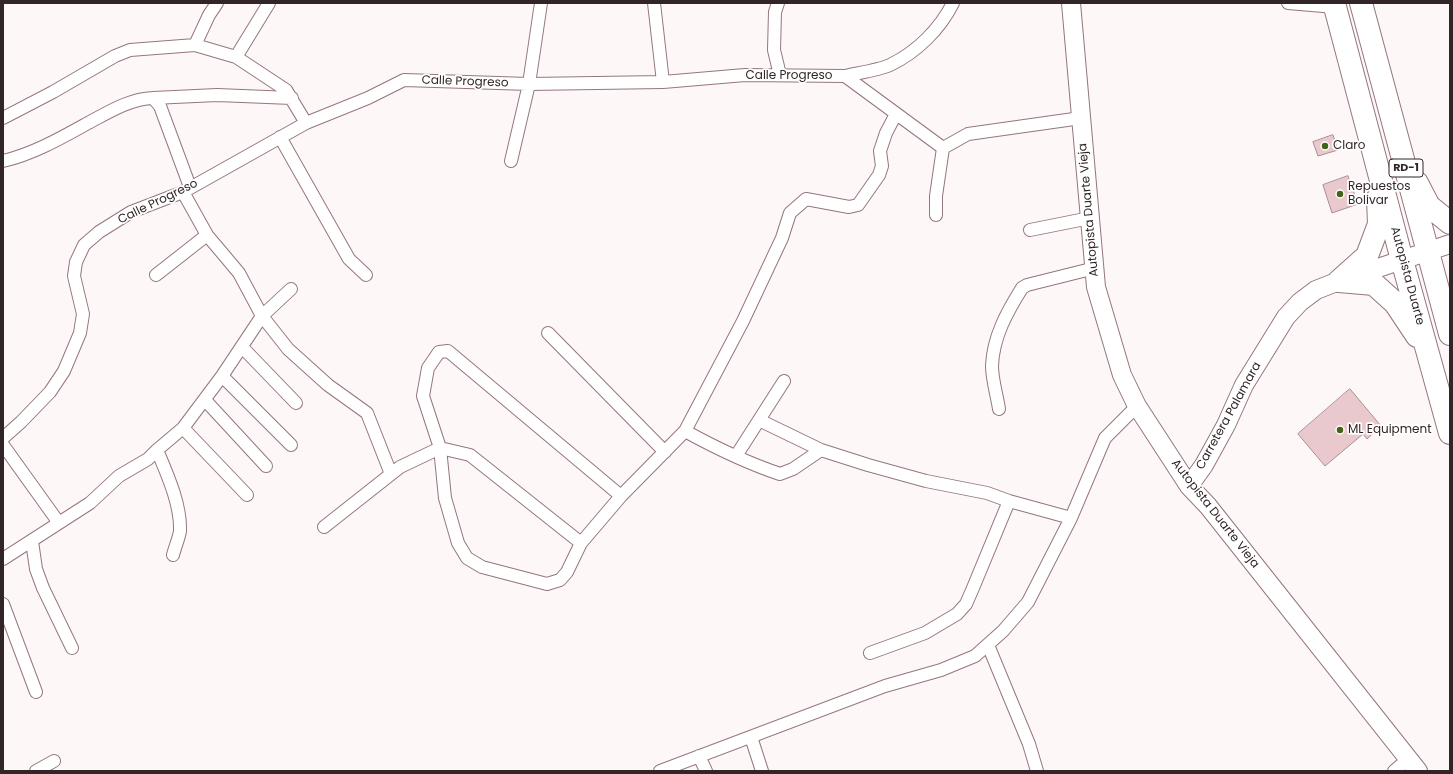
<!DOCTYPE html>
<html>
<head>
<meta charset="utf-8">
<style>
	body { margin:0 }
	#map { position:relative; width:1453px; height:774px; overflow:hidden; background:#fef7f8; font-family:Poppins,sans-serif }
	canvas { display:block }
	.frame { position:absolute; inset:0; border:4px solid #312527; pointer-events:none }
</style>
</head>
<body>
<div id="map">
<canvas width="1453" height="774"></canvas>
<div class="frame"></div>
</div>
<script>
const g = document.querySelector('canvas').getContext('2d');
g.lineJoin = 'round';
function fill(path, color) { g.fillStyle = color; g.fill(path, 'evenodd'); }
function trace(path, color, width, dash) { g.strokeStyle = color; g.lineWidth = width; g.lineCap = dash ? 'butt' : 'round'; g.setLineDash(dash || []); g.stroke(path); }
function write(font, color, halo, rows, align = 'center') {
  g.font = font + ' Poppins,sans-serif'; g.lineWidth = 3.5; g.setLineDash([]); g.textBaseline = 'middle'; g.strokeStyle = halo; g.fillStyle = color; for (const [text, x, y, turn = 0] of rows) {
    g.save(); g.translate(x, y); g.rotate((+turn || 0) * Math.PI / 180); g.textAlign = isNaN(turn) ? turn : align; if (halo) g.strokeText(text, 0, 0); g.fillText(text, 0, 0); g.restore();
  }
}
const building = new Path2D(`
	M 1333,135 L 1338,150 L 1318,156 L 1313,142 Z
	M 1348,176 L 1358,204 L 1332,213 L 1323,185 Z
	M 1350,389 L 1381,426 L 1367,439 L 1363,434 L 1325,466 L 1298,434 Z`);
fill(building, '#eac9ce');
trace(building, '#ab8d91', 1);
const street = new Path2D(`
	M 654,3 L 663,82
	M 778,3 L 775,12 L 774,50 L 780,75
	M 1288,3 L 1335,7
	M 195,45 L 209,15 L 217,3
	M 236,57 L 269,3
	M 845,76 C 858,73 879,70 890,65 C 917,52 940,29 953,3
	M 153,98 L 217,95 L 292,98
	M 3,118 L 53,92 L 115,56 L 130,50 L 195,45 L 236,57 L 286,90 L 306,123
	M 280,137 L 349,259 L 366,275
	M 3,161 C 33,154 61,138 88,123 C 109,112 129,99 153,98 L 160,106 L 190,187
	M 511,161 L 529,84 L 541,3
	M 183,192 L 207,235 L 239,273 L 262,316 L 288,349 L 328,385 L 367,413 L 391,474
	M 936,215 L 936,196 L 943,148
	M 1030,230 L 1090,218
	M 156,275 L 207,235
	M 548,333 L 665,452
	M 242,347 L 296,403
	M 222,376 L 291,445
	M 205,400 L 266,466
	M 999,409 C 997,395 992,380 992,366 C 993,337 1007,312 1022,288 L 1027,285 L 1095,268
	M 759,420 L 821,450
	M 183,428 L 247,495
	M 685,431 C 716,448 747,463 780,474 L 793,469 L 821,450 L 868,465 L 926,481 L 987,493 L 1009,501 L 1071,518
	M 3,438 L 21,422 L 50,392 L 64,371 L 80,333 L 83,314 L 74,276 L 76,262 L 84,245 L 99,232 L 131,212 L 183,192 L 306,123 L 368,98 L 404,80 L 529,84 L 663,82 L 745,75 L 845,76 L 943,148 L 968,134 L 1081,118
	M 3,445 L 59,523
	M 157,450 C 167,474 181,504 180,531 C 179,538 175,547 173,555
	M 736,456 L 784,381
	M 621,496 L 448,351 L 439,352 L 428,368 L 423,396 L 440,448 L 445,498 L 458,543 L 467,558 L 482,567 L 547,584 L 560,580 L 567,572 L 581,543 L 621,496 L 685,431 L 743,321 L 782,238 L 790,213 L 806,199 L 849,207 L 858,205 L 879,175 L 882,166 L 880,151 L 886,133 L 896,114
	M 324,527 L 400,467 L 440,448 L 470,455 L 581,543
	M 32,541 L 36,569 L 43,588 L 72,648
	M 3,559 L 90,503 L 119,476 L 148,459 L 157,450 L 183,428 L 222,376 L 262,316 L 291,289
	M 3,604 L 36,692
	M 988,645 L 1029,744 L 1037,771
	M 870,653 L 925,633 L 957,614 L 966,604 L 973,588 L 1009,501
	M 751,737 L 762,771
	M 699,756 L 706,771
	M 36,771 L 54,761
	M 660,771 L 885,686 L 941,670 L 975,656 L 1003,631 L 1028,602 L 1071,518 L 1105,438 L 1137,406
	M 1394,771 L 1408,759`);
const secondary = new Path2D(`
	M 1071,3 L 1096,287 L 1122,375 L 1137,406 L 1189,486 L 1208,506 L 1418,771
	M 1189,486 L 1204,465 L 1226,425 L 1244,385 L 1286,317 L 1300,302 L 1316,290 L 1339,281 L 1450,244`);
const highway = new Path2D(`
	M 1334,3 L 1402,260 L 1450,433
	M 1361,3 L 1450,334
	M 1417,183 L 1429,206 L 1450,223
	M 1339,281 L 1367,256 L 1379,224 L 1378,198
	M 1339,281 L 1374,284 L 1395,303 L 1417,336`);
trace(street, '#94777b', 14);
trace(secondary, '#94777b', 20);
trace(highway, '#94777b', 24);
trace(street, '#fff', 12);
trace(secondary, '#fff', 18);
trace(highway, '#fff', 22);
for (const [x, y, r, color] of [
	[1325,146,4,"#436318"],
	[1340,194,4,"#436318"],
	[1340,430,4,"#436318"]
]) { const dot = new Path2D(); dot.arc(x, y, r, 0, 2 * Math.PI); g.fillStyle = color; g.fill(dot); trace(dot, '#fff', 1.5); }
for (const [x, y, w] of [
	[1406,168,34]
]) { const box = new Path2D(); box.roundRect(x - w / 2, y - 9, w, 18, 3); g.fillStyle = '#fff'; g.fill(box); trace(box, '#312527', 1); }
write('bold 11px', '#312527', null, [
	["RD-1",1406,168]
]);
write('12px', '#312527', '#fff', [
	["Calle Progreso",789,76],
	["Calle Progreso",465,82,2],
	["Calle Progreso",158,202,-26],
	["Autopista Duarte Vieja",1089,210,-95],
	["Autopista Duarte",1407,276,75],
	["Carretera Palamara",1229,416,-61],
	["Autopista Duarte Vieja",1215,514,52]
]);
write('12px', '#312527', '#fff', [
	["Claro",1333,146],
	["Repuestos",1348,187],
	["Bolivar",1348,201],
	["ML Equipment",1348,430]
], 'left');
</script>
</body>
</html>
